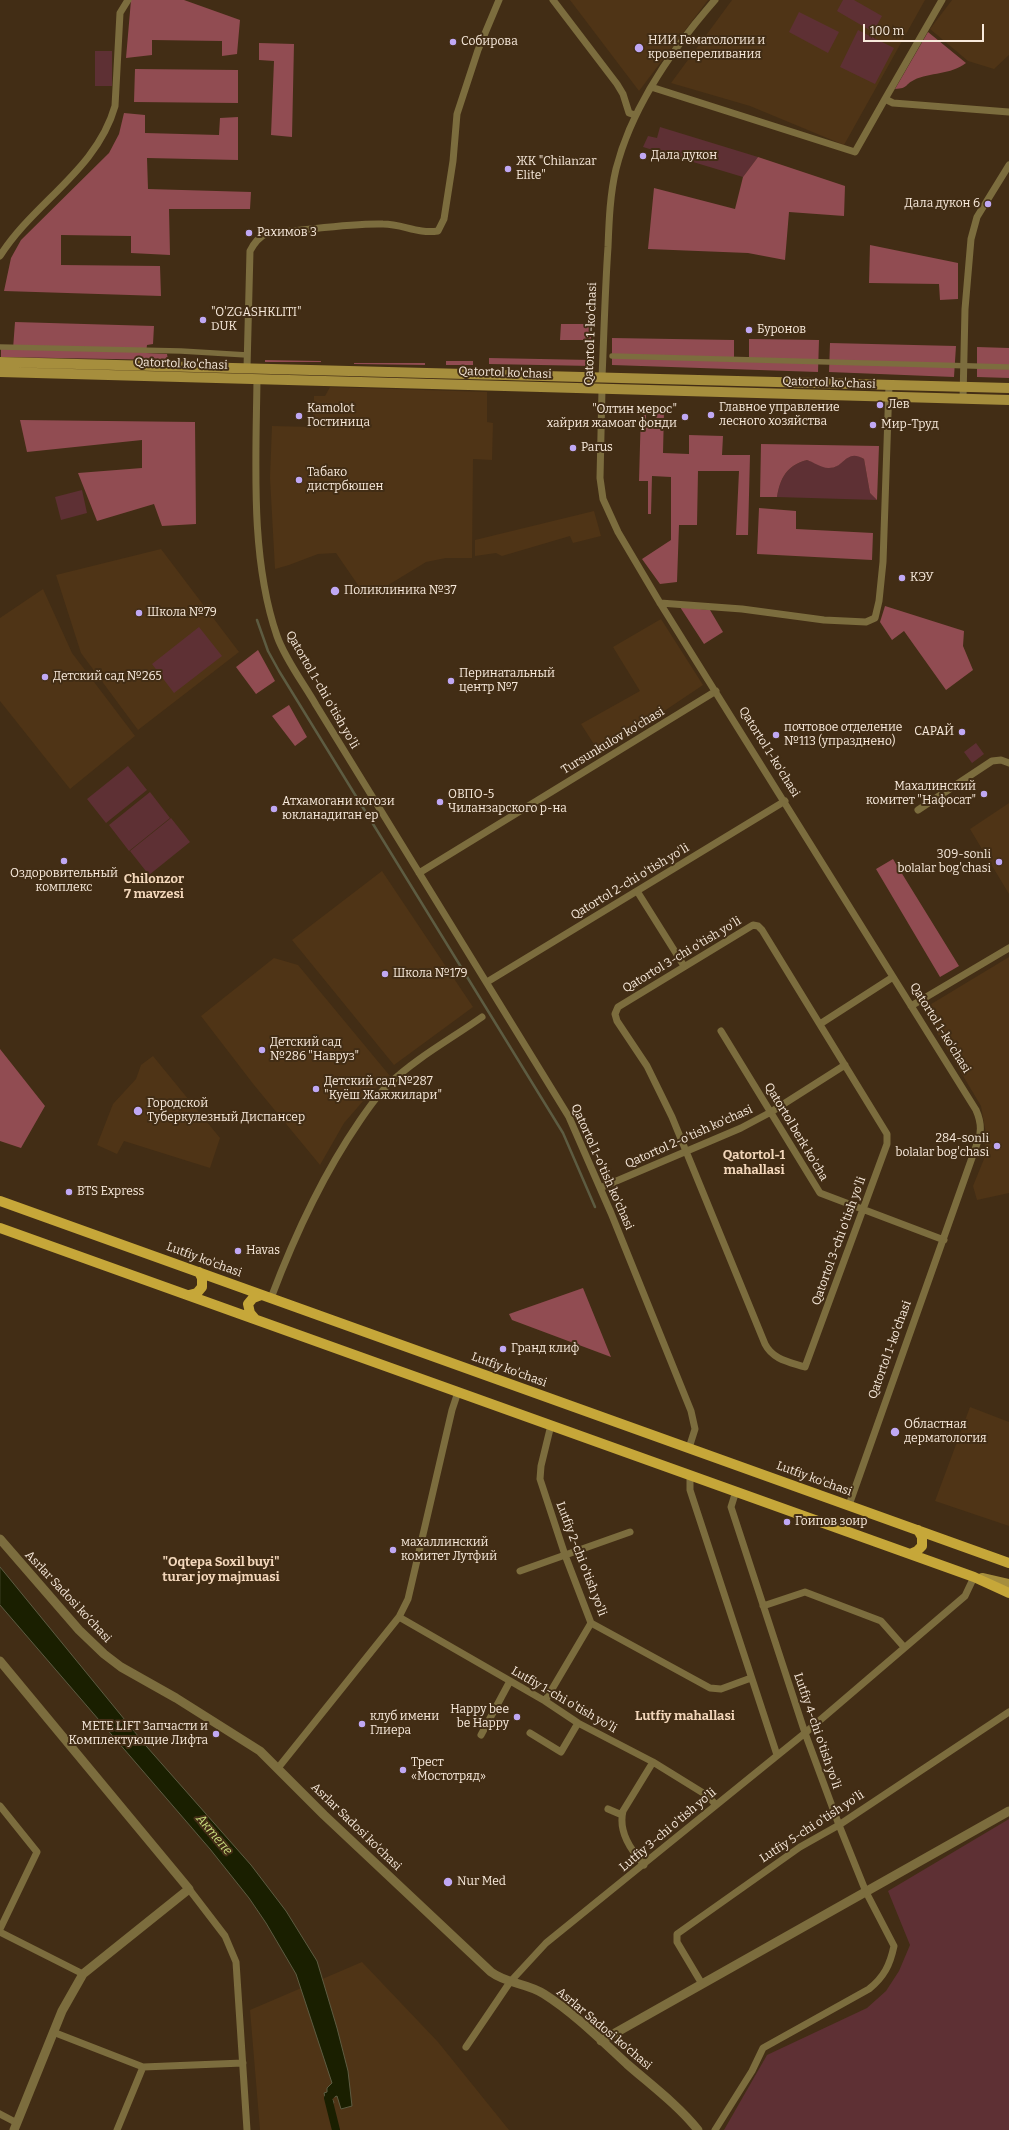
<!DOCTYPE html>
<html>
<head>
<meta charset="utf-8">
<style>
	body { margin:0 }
	#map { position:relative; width:1009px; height:2130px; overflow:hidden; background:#422d15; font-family:Bitter,serif }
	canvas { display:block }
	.scale { position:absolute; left:863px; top:24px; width:121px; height:18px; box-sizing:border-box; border:2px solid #f8eadc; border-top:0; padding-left:5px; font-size:12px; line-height:14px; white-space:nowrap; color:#f8eadc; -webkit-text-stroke:3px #422d15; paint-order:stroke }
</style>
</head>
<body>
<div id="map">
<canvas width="1009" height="2130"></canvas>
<div class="scale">100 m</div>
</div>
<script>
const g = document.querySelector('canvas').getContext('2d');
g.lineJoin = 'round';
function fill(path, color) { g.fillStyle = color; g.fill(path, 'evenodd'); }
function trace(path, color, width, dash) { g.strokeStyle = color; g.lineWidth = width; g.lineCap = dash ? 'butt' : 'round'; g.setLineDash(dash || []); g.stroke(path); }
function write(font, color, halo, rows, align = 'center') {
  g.font = font + ' Bitter,serif'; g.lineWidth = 4; g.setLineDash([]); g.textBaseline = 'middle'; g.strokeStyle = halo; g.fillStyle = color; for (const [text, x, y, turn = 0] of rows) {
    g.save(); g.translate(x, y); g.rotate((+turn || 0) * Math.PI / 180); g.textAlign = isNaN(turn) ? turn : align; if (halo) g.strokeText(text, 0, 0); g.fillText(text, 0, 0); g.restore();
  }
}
fill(new Path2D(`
	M 570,0 L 708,0 L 639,91 Z
	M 732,0 L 925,0 L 844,145 L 750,106 L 671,83 Z
	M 952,0 L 1009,0 L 1009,55 L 994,69 L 968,61 L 930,29 Z
	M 330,387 L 487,392 L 487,422 L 493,423 L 492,460 L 473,459 L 472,558 L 446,558 L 426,562 L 367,598 L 336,553 L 318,554 L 289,565 L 275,569 L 270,478 L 272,426 L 313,427 L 314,396 L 325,396 Z
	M 594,511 L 601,536 L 573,543 L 570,536 L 502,556 L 496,553 L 475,556 L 475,540 Z
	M 161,549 L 239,652 L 138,730 L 81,653 L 56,575 Z
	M 43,589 L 72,653 L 135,736 L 70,789 L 0,701 L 0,618 Z
	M 661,619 L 703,685 L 621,740 L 599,752 L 581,724 L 640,691 L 613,647 Z
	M 1009,803 L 1009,894 L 970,829 Z
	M 382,871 L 473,1007 L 394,1065 L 292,940 Z
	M 1009,957 L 1009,1193 L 977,1200 L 973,1186 L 984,1159 L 986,1134 L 981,1106 L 923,1009 Z
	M 274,958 L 298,965 L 390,1076 L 370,1093 L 344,1123 L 320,1165 L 254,1085 L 201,1016 Z
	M 153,1056 L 220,1138 L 210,1168 L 124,1141 L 117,1154 L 97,1145 L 113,1104 L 136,1079 L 141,1065 Z
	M 970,1407 L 1009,1422 L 1009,1526 L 935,1501 Z
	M 362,1962 L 438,2042 L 509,2130 L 260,2130 L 250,2010 Z`), '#4f3416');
fill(new Path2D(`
	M 843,0 L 854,0 L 882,16 L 873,32 L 837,11 Z
	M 799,12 L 839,32 L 828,53 L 789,32 Z
	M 858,30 L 894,48 L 875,84 L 840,67 Z
	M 95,51 L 112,51 L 112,86 L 95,86 Z
	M 660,127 L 758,157 L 743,177 L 643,147 L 648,136 L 657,138 Z
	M 850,455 L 857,455 L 864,459 L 870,493 L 877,500 L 777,497 C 780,478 787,465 807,460 C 830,467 829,475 850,455 Z
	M 82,490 L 87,513 L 61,520 L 55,497 Z
	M 199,627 L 222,656 L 174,693 L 152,664 Z
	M 976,743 L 984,754 L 972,763 L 964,752 Z
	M 128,766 L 147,790 L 106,823 L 87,799 Z
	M 150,792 L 170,818 L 129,851 L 109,825 Z
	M 171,818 L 190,842 L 149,875 L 130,851 Z
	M 1009,1819 L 1009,2130 L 724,2130 L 767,2055 L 867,2008 L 886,1991 L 899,1971 L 910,1945 L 888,1891 Z`), '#5e3034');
fill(new Path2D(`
	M 131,0 L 184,0 L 240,20 L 237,54 L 222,56 L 222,41 L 152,40 L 152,55 L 126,58 Z
	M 928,32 L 966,63 C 951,75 930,72 914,80 C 904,85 909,88 895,89 Z
	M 259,43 L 294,44 L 292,137 L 271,135 L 274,61 L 259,60 Z
	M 135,69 L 238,70 L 238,103 L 134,102 Z
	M 124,113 L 145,115 L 145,133 L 219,135 L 220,118 L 238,117 L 238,160 L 147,158 L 148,189 L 251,192 L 250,209 L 169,209 L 170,255 L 131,253 L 131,236 L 61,235 L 61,265 L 160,266 L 161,296 L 4,291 L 11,258 L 21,240 L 109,153 L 119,134 Z
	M 758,157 L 845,186 L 844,216 L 789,212 L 785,260 L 748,253 L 648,249 L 654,188 L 735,209 L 743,177 Z
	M 870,245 L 958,263 L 958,299 L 940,300 L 939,284 L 869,283 Z
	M 15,322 L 154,326 L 153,344 L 147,345 L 146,353 L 167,354 L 168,360 L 1,357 L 1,349 L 13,349 Z
	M 561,324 L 591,324 L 591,340 L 560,340 Z
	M 612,338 L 734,340 L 734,362 L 749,362 L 749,339 L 819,340 L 818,372 L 612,365 Z
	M 830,343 L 956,346 L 954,377 L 829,372 Z
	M 977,347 L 1009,348 L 1009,378 L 977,377 Z
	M 489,358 L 591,360 L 592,366 L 489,364 Z
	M 265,360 L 321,361 L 321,362 L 265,362 Z
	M 446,361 L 473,361 L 473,365 L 446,365 Z
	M 354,363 L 425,363 L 425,365 L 354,364 Z
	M 641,410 L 646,410 L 646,424 L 655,424 L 656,411 L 664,411 L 663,453 L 689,454 L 689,435 L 723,436 L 722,455 L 750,455 L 748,535 L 736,535 L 739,471 L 698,471 L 697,525 L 679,525 L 677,582 L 660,584 L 642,559 L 671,540 L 671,477 L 652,476 L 651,514 L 648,514 L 648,481 L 639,481 Z
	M 20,420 L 195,422 L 196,524 L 162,526 L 154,504 L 97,521 L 78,473 L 142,468 L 142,440 L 27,452 Z
	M 761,444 L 879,446 L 877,500 L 870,493 L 864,459 C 845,448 845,469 828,468 C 822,468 813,462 807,460 C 787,465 780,478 777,497 L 760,497 Z
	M 759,508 L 796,511 L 796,529 L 873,533 L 872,560 L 757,554 Z
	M 885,606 L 964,631 L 963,646 L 973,670 L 946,690 L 904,631 L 892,640 L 880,622 Z
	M 680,607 L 710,610 L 723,632 L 704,644 Z
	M 258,650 L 275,681 L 256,694 L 236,667 Z
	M 289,705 L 307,737 L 295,746 L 272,716 Z
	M 893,859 L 959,966 L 940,977 L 876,869 Z
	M 0,1049 L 45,1106 L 21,1148 L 0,1141 Z
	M 583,1288 L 611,1357 L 512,1320 L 509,1314 Z`), '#914c52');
const water = new Path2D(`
	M 0,1567 L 147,1747 L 251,1865 L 286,1911 L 317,1961 L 337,2028 L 348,2071 L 352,2106 L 341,2109 L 337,2096 L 332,2098 L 334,2103 L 327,2105 L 324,2093 L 327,2092 L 327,2088 L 332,2083 L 296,1974 L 266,1923 L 249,1898 L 210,1849 L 0,1605 Z`);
fill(water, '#1a1f00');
trace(water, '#5d5c42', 1);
trace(new Path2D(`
	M 257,620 L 268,651 L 279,671 L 563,1133 L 595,1207`), '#5d5c42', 2.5);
trace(new Path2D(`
	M 331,2095 L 328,2098 L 336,2130`), '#1a1f00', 8);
trace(new Path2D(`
	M 0,347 L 181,351 L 247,355
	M 612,356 L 1009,367`), '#7c6d3e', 5.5);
trace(new Path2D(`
	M 553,0 L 617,84 L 623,94 L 629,113 L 635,115
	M 942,0 L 885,99 L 893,103 L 1009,112
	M 651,87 L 855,152 L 885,99
	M 0,256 C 34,202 97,170 115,106 L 120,13 L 128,0
	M 247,368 L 250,251 C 254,243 259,237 267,233 C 306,231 345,223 383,224 C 403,224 417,234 438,231 L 444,219 L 453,161 L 457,114 L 478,50 L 499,0
	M 602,377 C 604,334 605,290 608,247 C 609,221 610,194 616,169 C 632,106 673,48 715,0
	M 257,379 C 256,462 250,558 277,636 C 285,659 304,684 316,705 L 569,1117 L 611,1213 L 691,1411 L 695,1429 L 689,1448
	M 602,389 L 600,478 L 603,499 L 618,532 L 660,603 L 976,1110 C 980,1119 982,1128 979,1138 L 849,1505
	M 963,399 L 965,309 L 971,239 L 977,217 L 1009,165
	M 660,603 L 742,609 L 824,620 L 866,622 L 875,618 L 879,601 L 883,562 L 889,385
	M 918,810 L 992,761 L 1001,760 L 1009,763
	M 419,873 L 716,691
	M 637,891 L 684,966
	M 753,925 L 758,926 L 762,930 L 887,1134 L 887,1144 L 805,1367 C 790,1362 773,1360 765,1344 L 672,1117 L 647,1066 L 617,1021 L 615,1014 L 618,1007 Z
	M 487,982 L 785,801
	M 911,1006 L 1009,948
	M 820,1024 L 893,977
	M 721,1031 L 820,1193 L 944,1240
	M 600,1188 L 741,1128 L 771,1112 L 845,1065
	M 271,1298 C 294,1237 322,1176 359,1122 C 368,1109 377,1095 389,1084 C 416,1058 451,1039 482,1017
	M 551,1425 L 541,1466 L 540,1479 L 565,1555 L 591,1623 L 710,1688 L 721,1689 L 751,1678
	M 690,1475 L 690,1490 L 777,1755
	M 520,1571 L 630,1532
	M 763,1606 L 805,1592 L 881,1621 L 904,1647
	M 399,1617 L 545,1701 L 578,1723 L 653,1762 L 708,1796 L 716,1805
	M 545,1701 L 591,1623
	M 530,1733 L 561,1752 L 578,1723
	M 481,1735 L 510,1681
	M 278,1768 L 399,1617 L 408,1599 L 452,1410 L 458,1392
	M 0,1806 L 37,1852 L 0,1929
	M 608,1809 L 622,1815
	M 644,1865 C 631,1850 618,1832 623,1811 L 653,1762
	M 189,1889 L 225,1936 L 236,1962 L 247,2130
	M 0,1932 L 83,1974
	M 702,1984 L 677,1942 L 677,1934 L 800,1847 L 839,1825 L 1009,1712
	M 53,2032 L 143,2067 L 243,2063
	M 466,2047 L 510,1982 L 546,1943 L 805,1733 L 965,1596 L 974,1577
	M 0,2114 L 17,2123
	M 117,2130 L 143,2067
	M 715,2130 L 752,2071 L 763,2048 L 869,1989 C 884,1977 890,1965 894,1946 L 866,1892 L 839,1825 L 805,1733 L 731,1507 L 736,1491`), '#7c6d3e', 7);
trace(new Path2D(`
	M 0,1539 L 79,1630 L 104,1654 L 121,1667 L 176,1698 L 260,1751 L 324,1815 L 491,1972 C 507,1984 527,1983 544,1994 C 574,2013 601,2040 627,2064 C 651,2085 678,2105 698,2130
	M 0,1661 L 189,1889 L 83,1974 L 62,2011 L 14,2130
	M 601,2041 L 1009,1811`), '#7c6d3e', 9);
trace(new Path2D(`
	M 0,362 L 1009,388
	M 0,372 L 1009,400
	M 982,1578 L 1009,1584`), '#a68e3d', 10);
trace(new Path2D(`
	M 0,1201 L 1009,1563
	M 0,1228 L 974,1577 L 1009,1593
	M 189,1295 L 197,1293 L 202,1287 L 202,1278 L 199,1272
	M 255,1319 L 250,1313 L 248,1304 L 253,1298 L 261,1295
	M 910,1554 L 917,1551 L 922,1546 L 922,1537 L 918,1530`), '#c6a739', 10);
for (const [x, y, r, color] of [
	[453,42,4,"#c0a8f4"],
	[639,48,5,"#c0a8f4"],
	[643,156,4,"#c0a8f4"],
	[508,169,4,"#c0a8f4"],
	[988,204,4,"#c0a8f4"],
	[249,233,4,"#c0a8f4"],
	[203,320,4,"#c0a8f4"],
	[749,330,4,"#c0a8f4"],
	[880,405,4,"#c0a8f4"],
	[711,415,4,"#c0a8f4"],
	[299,416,4,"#c0a8f4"],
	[685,417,4,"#c0a8f4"],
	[873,425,4,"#c0a8f4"],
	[573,448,4,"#c0a8f4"],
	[299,480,4,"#c0a8f4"],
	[902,578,4,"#c0a8f4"],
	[335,591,5,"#c0a8f4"],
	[139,613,4,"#c0a8f4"],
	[45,677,4,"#c0a8f4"],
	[451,681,4,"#c0a8f4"],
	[962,732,4,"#c0a8f4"],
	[776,735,4,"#c0a8f4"],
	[984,794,4,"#c0a8f4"],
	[440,802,4,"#c0a8f4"],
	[274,809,4,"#c0a8f4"],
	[64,861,4,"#c0a8f4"],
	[999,862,4,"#c0a8f4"],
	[385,974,4,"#c0a8f4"],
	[262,1050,4,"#c0a8f4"],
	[316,1089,4,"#c0a8f4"],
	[138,1111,5,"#c0a8f4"],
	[997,1146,4,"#c0a8f4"],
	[69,1192,4,"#c0a8f4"],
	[238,1251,4,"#c0a8f4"],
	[503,1349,4,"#c0a8f4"],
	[895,1432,5,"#c0a8f4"],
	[787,1522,4,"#c0a8f4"],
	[393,1550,4,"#c0a8f4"],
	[517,1717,4,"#c0a8f4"],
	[362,1724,4,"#c0a8f4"],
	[216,1734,4,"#c0a8f4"],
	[403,1770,4,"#c0a8f4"],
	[448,1882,5,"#c0a8f4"]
]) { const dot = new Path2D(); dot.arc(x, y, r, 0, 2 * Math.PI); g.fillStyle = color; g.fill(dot); trace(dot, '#422d15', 1.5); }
write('12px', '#f8eadc', '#422d15', [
	["НИИ Гематологии и",648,41],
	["кровепереливания",648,55],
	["Собирова",461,42],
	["Дала дукон",651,156],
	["ЖК \"Chilanzar",516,162],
	["Elite\"",516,176],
	["Дала дукон 6",980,204,"right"],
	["Рахимов 3",257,233],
	["\"O'ZGASHKLITI\"",211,313],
	["DUK",211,327],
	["Буронов",757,330],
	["Лев",888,405],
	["Главное управление",719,408],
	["лесного хозяйства",719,422],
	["Kamolot",307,409],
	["Гостиница",307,423],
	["\"Олтин мерос\"",677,410,"right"],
	["хайрия жамоат фонди",677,424,"right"],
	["Мир-Труд",881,425],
	["Parus",581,448],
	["Табако",307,473],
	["дистрбюшен",307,487],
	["КЭУ",910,578],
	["Поликлиника №37",344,591],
	["Школа №79",147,613],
	["Перинатальный",459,674],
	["центр №7",459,688],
	["Детский сад №265",53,677],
	["почтовое отделение",784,728],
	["№113 (упразднено)",784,742],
	["САРАЙ",954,732,"right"],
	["Махалинский",976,787,"right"],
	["комитет \"Нафосат\"",976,801,"right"],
	["ОВПО-5",448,795],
	["Чиланзарского р-на",448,809],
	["Атхамогани когози",282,802],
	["юкланадиган ер",282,816],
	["309-sonli",991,855,"right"],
	["bolalar bog'chasi",991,869,"right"],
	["Оздоровительный",64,874,"center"],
	["комплекс",64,888,"center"],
	["Школа №179",393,974],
	["Детский сад",270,1043],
	["№286 \"Навруз\"",270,1057],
	["Детский сад №287",324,1082],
	["\"Куёш Жажжилари\"",324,1096],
	["Городской",147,1104],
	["Туберкулезный Диспансер",147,1118],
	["284-sonli",989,1139,"right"],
	["bolalar bog'chasi",989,1153,"right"],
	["BTS Express",77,1192],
	["Havas",246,1251],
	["Гранд клиф",511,1349],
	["Областная",904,1425],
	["дерматология",904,1439],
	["Гоипов зоир",795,1522],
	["махаллинский",401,1543],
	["комитет Лутфий",401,1557],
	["Happy bee",509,1710,"right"],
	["be Happy",509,1724,"right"],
	["клуб имени",370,1717],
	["Глиера",370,1731],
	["METE LIFT Запчасти и",208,1727,"right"],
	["Комплектующие Лифта",208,1741,"right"],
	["Трест",411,1763],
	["«Мостотряд»",411,1777],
	["Nur Med",457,1882]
], 'left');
write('12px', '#f8eadc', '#422d15', [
	["Qatortol 1-ko'chasi",591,334,-88],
	["Qatortol ko'chasi",181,364,2],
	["Qatortol ko'chasi",505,373,2],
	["Qatortol ko'chasi",829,383,2],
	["Qatortol 1-chi o'tish yo'li",322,690,60],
	["Tursunkulov ko'chasi",613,741,-31],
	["Qatortol 1-ko'chasi",769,752,58],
	["Qatortol 2-chi o'tish yo'li",630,882,-31],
	["Qatortol 3-chi o'tish yo'li",682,955,-31],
	["Qatortol 1-ko'chasi",940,1028,58],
	["Qatortol berk ko'cha",796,1132,59],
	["Qatortol 2-o'tish ko'chasi",689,1137,-24],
	["Qatortol 1-o'tish ko'chasi",602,1167,66],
	["Qatortol 3-chi o'tish yo'li",839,1241,-70],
	["Lutfiy ko'chasi",204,1260,20],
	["Qatortol 1-ko'chasi",890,1350,-70],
	["Lutfiy ko'chasi",509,1370,20],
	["Lutfiy ko'chasi",814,1479,20],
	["Lutfiy 2-chi o'tish yo'li",581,1559,69],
	["Asrlar Sadosi ko‘chasi",68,1597,47],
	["Lutfiy 1-chi o'tish yo'li",564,1700,30],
	["Lutfiy 4-chi o'tish yo'li",817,1731,71],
	["Asrlar Sadosi ko‘chasi",356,1827,44],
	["Lutfiy 5-chi o'tish yo'li",812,1827,-33],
	["Lutfiy 3-chi o'tish yo'li",668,1830,-40],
	["Asrlar Sadosi ko‘chasi",604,2029,40]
]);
write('bold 13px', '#f3d7bb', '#422d15', [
	["Chilonzor",154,879],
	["7 mavzesi",154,894],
	["Qatortol-1",754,1155],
	["mahallasi",754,1170],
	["\"Oqtepa Soxil buyi\"",221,1562],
	["turar joy majmuasi",221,1577],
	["Lutfiy mahallasi",685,1716]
]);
write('italic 13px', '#c9dc7d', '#422d15', [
	["Актепе",214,1835,50]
]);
</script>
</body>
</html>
